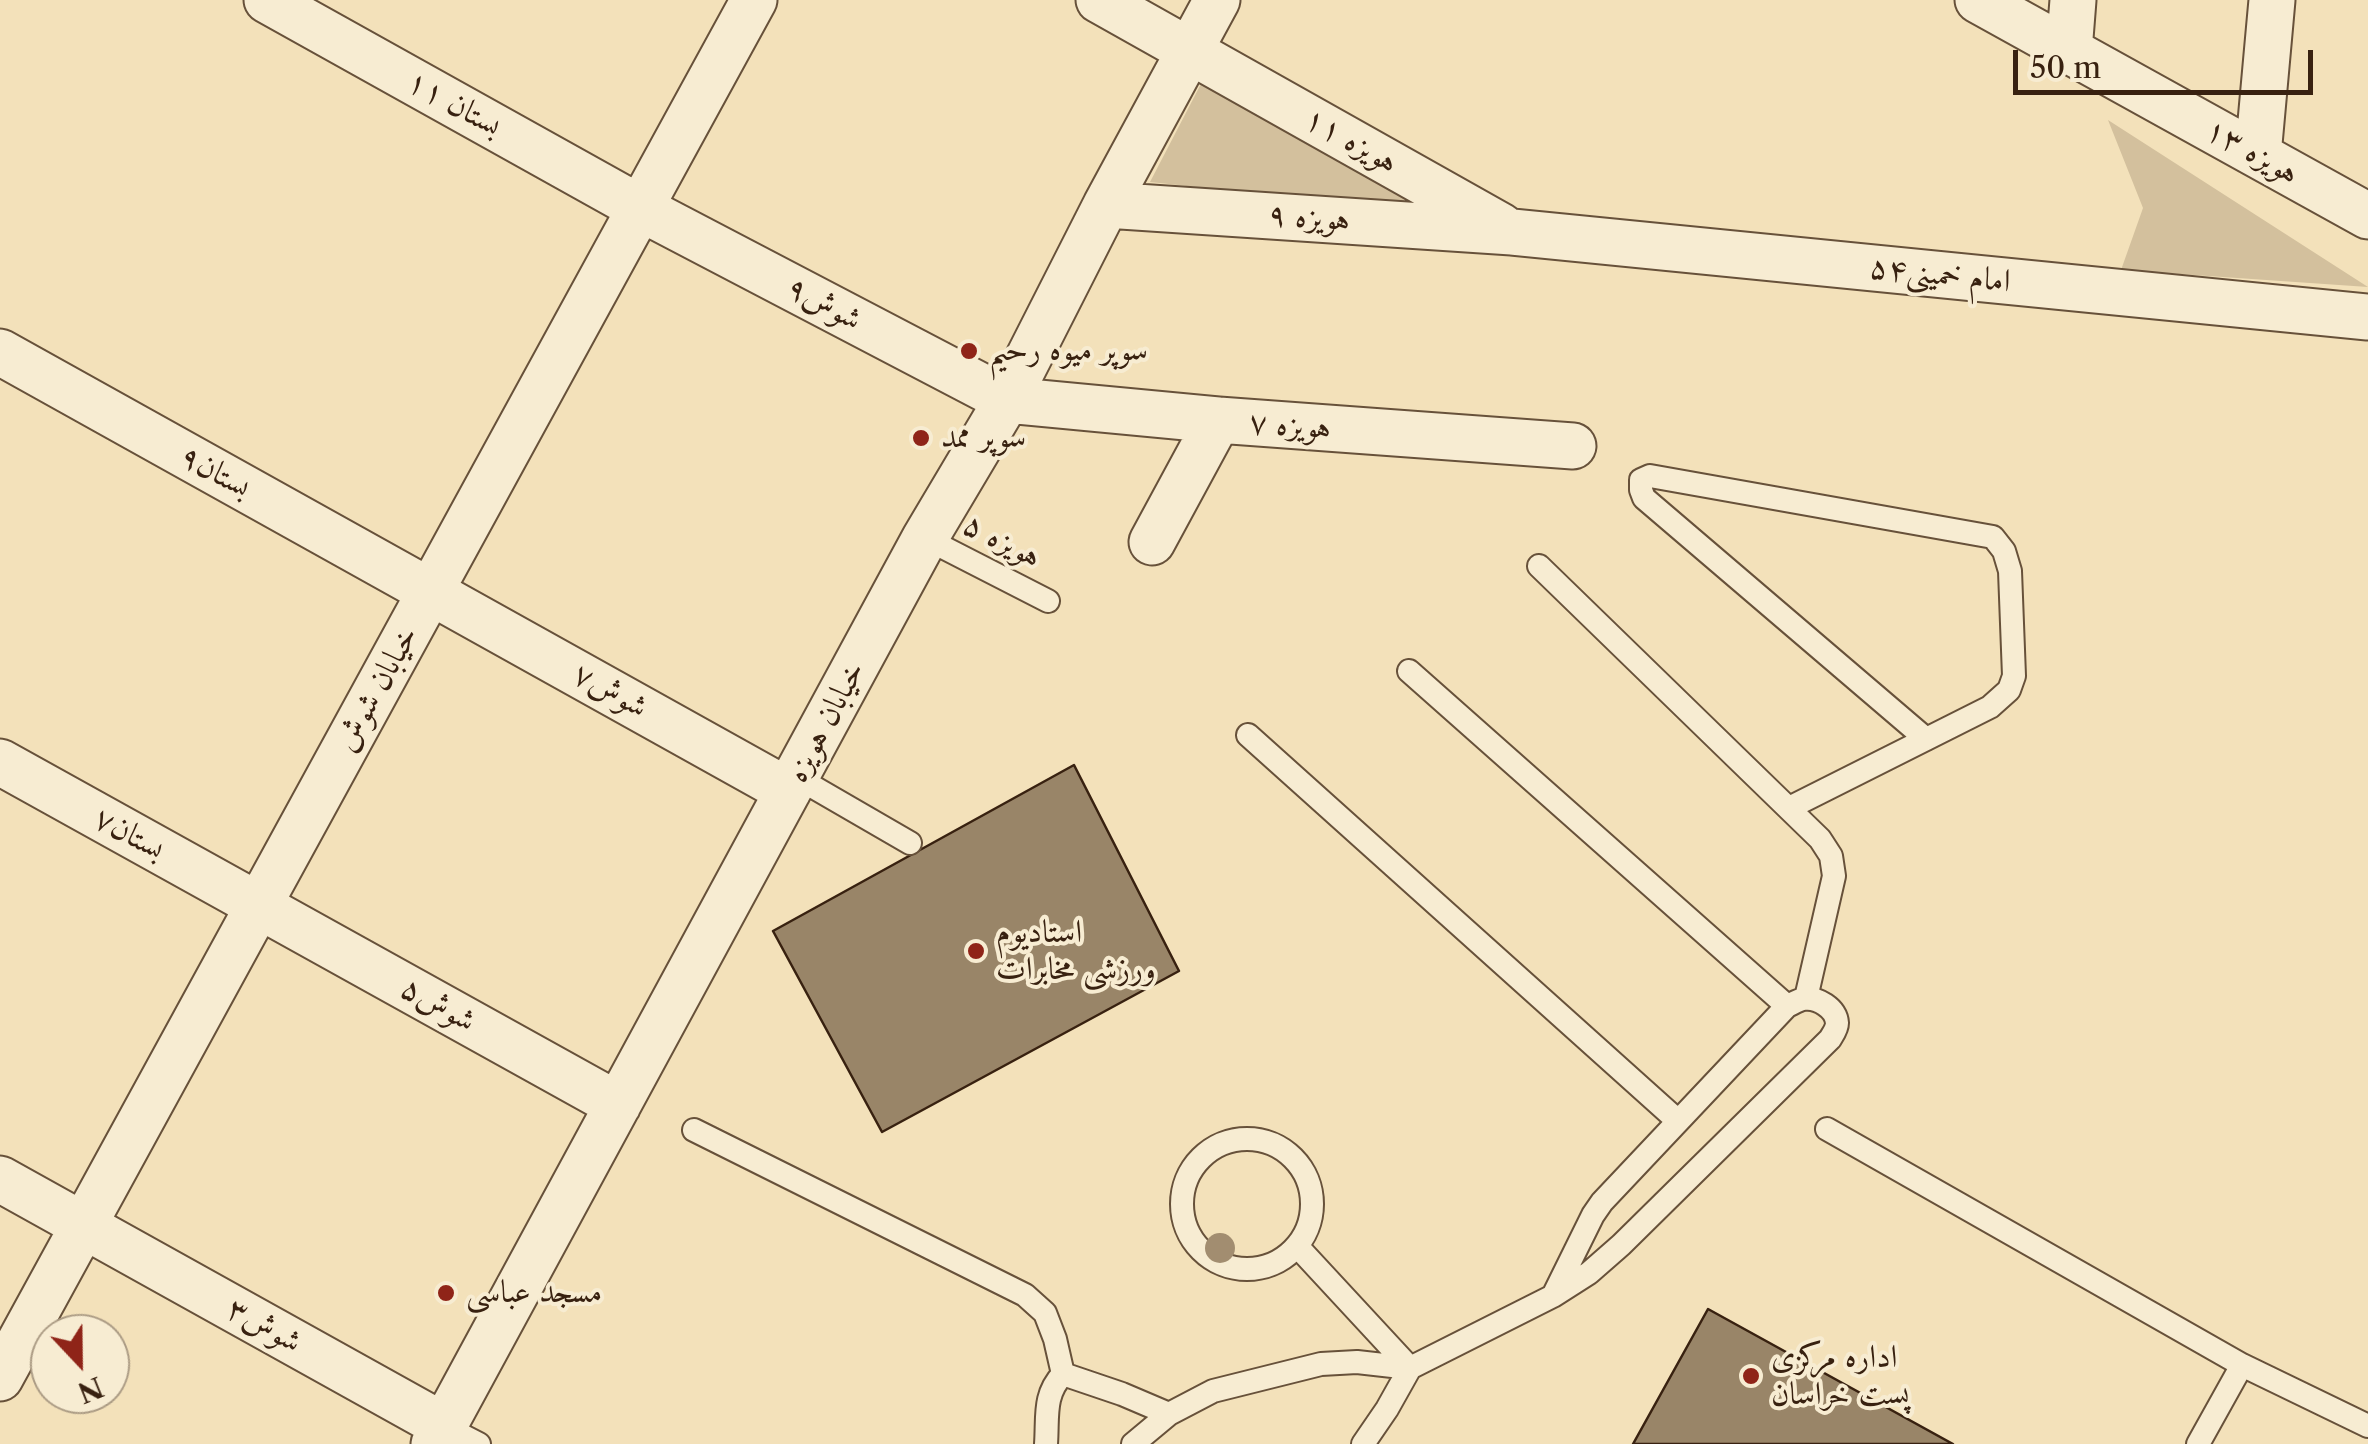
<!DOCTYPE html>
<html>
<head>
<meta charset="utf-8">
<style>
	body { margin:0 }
	#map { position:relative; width:2368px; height:1444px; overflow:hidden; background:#f3e1ba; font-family:"Libre Caslon Text",serif }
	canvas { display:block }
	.north { position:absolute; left:30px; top:1314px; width:100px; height:100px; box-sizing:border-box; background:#f7ecd2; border:2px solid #ab9b84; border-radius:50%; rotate:158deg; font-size:28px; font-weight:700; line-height:40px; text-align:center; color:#382110 }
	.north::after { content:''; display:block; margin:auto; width:35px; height:45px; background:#8f2418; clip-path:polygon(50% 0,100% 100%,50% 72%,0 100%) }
	.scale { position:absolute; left:2013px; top:50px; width:300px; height:45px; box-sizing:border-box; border:5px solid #382110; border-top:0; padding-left:12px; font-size:30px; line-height:35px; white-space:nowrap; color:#382110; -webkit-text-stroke:8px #f7ecd2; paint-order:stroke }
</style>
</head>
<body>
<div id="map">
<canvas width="2368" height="1444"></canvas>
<div class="north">N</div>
<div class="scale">50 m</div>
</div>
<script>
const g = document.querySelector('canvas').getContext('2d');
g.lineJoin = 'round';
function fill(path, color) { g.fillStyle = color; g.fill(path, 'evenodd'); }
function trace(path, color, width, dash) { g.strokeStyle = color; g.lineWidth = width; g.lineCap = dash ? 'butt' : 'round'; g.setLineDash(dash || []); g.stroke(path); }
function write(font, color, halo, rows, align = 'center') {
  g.font = font + ' "Libre Caslon Text",Amiri,serif'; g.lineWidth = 8; g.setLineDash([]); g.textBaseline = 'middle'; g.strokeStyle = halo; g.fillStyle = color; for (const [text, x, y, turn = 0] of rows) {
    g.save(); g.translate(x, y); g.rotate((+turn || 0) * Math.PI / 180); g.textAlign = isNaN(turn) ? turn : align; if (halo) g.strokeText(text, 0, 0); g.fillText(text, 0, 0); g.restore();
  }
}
fill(new Path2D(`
	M 1203,80 L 1436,213 L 1150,182 Z
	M 2108,120 L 2368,287 L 2121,270 L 2143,208 Z`), '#d3c09d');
const building = new Path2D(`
	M 1074,765 L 1179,971 L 882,1132 L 773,931 Z
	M 1708,1309 L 1953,1444 L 1633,1444 Z`);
fill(building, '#998568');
trace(building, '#382110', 2.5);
const lane = new Path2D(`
	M 925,538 L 1048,601
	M 1539,566 L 1820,839 L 1831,856 L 1834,876 L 1806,998
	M 1409,671 L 1787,1006
	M 1248,735 L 1678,1121
	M 796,777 L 910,843
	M 1789,808 L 1990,707 L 2009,690 L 2014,676 L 2010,571 L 2004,551 L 1993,537 L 1650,476 L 1641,480 L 1641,490 L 1644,498 L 1926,739
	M 1827,1129 L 2242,1365 L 2368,1426
	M 694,1130 L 1025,1295 L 1045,1313 L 1055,1339 L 1063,1374 L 1122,1394 L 1169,1414
	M1182 1204a65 65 0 1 1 130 0a65 65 0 1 1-130 0Z
	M 1297,1246 L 1410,1368
	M 444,1426 L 479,1444
	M 1046,1444 C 1048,1417 1043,1395 1063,1374
	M 1133,1444 L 1169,1414 L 1213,1391 L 1321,1364 L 1357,1362 L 1410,1368
	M 1363,1444 L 1387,1409 L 1410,1368 L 1553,1296 L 1589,1273 L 1621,1245 L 1830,1039 C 1833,1034 1837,1029 1837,1023 C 1836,1008 1817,997 1804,999 C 1798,1000 1792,1004 1787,1006 L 1602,1202 L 1593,1215 L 1553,1296
	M 2198,1444 L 2242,1365`);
const street = new Path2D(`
	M 267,0 L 640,208 L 1007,400 L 1218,420 L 1573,446
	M 1099,0 L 1501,226
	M 1978,0 L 2368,216
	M 2069,51 L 2073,0
	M 2258,155 L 2272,0
	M 1106,205 L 1512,232 L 2368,317
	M 0,352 L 788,791
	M 1152,542 L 1218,420
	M 0,762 L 618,1105
	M 0,1179 L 444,1426
	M 0,1378 L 754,0
	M 434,1444 L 925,538 L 1007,400 L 1106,205 L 1217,0`);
trace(lane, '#67513a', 26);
trace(street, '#67513a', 49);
trace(lane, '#f7ecd2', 22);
trace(street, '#f7ecd2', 45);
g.fillStyle = '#a28d70';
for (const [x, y] of [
	[1220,1248]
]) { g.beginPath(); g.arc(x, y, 15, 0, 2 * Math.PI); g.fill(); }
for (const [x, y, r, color] of [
	[969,351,10,"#8f2418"],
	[921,438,10,"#8f2418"],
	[976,951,10,"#8f2418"],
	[446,1293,10,"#8f2418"],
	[1751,1376,10,"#8f2418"]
]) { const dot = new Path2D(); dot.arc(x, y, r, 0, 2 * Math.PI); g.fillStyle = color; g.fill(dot); trace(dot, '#f7ecd2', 4); }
write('32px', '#382110', '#f7ecd2', [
	["بستان ۱۱",454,104,29],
	["هویزه ۱۱",1351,141,29],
	["هویزه ۱۳",2252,152,29],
	["هویزه ۹",1309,218,4],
	["امام خمینی۵۴",1940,275,6],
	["شوش۹",824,304,28],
	["هویزه ۷",1290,426,4],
	["بستان۹",215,472,29],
	["هویزه ۵",1002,541,27],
	["خیابان شوش",377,689,-61],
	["شوش۷",610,691,29],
	["خیابان هویزه",826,722,-62],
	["بستان۷",129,834,29],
	["شوش۵",438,1005,29],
	["شوش۳",264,1326,29]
]);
write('32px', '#382110', '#f7ecd2', [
	["سوپر میوه رحیم",989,351],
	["سوپر ممد",941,438],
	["استادیوم",996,933],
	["ورزشی مخابرات",996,970],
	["مسجد عباسی",466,1293],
	["اداره مرکزی",1771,1358],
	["پست خراسان",1771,1395]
], 'left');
</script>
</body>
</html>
